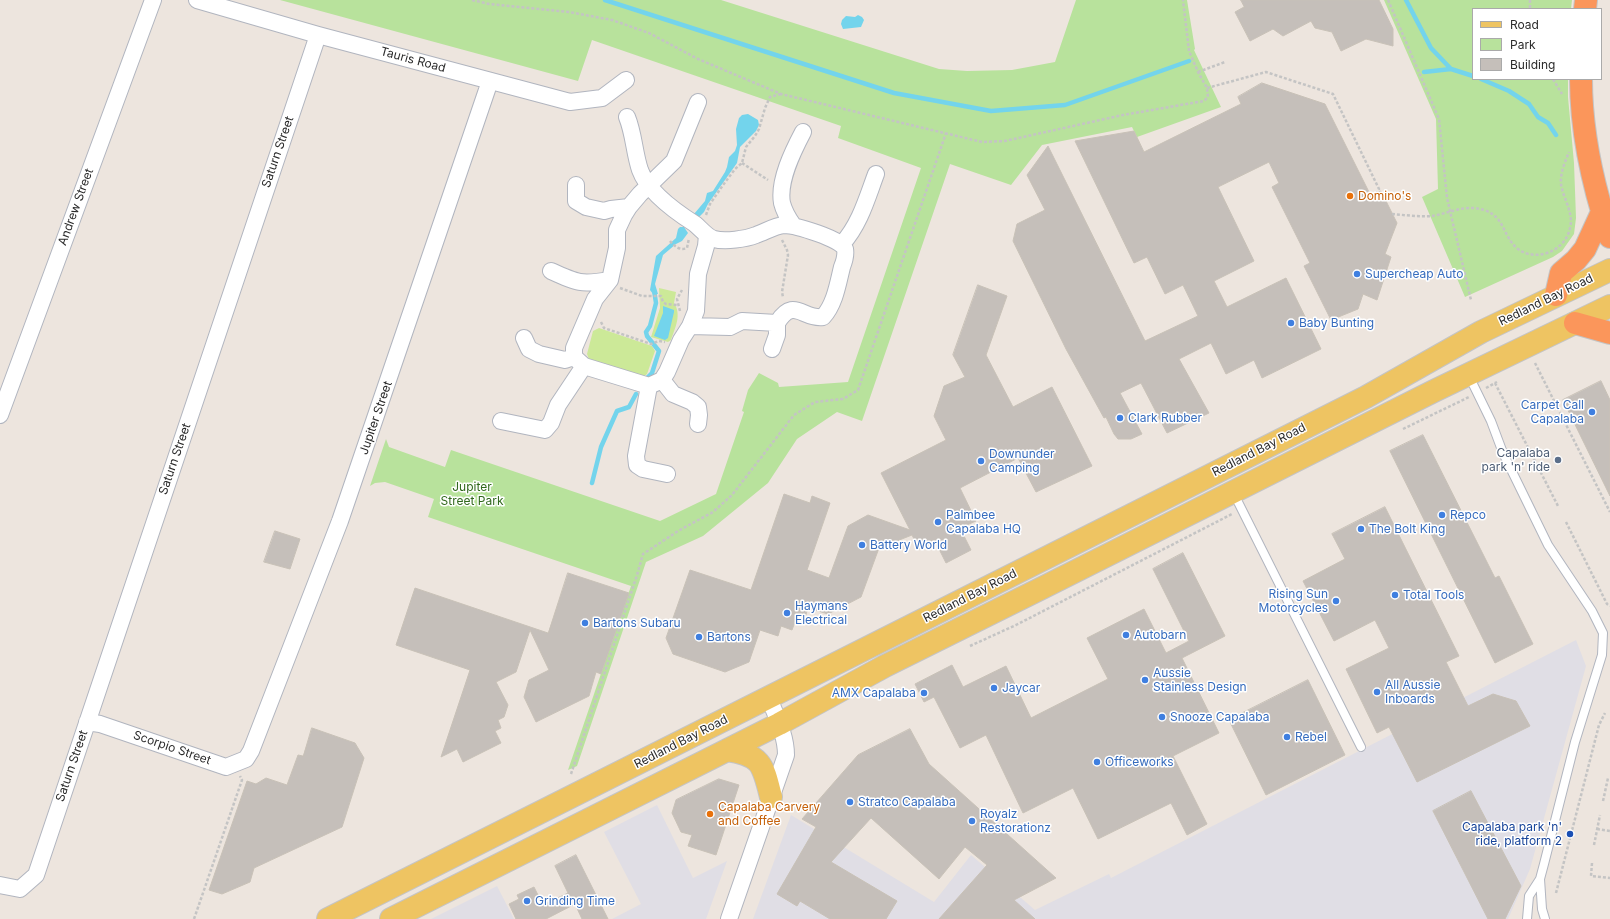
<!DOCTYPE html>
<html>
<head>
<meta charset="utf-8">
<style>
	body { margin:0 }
	#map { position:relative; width:1610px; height:919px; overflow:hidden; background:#ede5de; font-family:Inter,sans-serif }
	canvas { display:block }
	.legend { position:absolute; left:1472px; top:8px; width:130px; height:72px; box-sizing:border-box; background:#fff; border:1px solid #aaa; margin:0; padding:5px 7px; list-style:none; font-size:12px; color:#2b2b2b }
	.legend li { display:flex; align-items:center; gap:8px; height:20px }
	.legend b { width:20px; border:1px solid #aaa }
</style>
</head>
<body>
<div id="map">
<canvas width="1610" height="919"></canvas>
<ul class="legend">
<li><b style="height:5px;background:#eec462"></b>Road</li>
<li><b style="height:11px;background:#b8e29c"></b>Park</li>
<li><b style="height:11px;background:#c5bfba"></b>Building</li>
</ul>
</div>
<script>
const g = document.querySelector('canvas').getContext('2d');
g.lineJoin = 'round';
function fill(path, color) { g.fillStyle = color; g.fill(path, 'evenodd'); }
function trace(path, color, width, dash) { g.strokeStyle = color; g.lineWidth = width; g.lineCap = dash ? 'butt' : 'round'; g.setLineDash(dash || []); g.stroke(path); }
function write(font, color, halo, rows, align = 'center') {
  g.font = font + ' Inter,sans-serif'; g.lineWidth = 3; g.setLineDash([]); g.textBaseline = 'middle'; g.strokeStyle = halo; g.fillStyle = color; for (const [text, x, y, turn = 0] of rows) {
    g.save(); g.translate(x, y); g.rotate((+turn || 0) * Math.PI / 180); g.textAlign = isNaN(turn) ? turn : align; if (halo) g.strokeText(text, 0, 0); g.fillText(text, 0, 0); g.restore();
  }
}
fill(new Path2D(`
	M 1576,640 L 1586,666 L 1530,869 L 1508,919 L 753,919 L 791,815 L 934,902 L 971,855 L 1035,910 L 1109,874 L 1111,878 Z
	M 657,805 L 693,878 L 727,861 L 706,919 L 612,919 L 641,904 L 604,832 Z
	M 497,886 L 514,919 L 431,919 Z`), '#e0dee5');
fill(new Path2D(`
	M 280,0 L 721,0 L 939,69 L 967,71 L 1012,70 L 1055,62 L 1076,0 L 1187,0 L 1195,49 L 1194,50 L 1221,107 L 1137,137 L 1132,127 L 1042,145 L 1011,185 L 950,164 L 862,421 L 837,412 L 797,439 L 768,483 L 703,536 L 646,562 L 577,766 L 568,770 L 631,586 L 428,517 L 434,499 L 385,482 L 375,483 L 370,486 L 386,439 L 389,447 L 445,467 L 451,450 L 660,521 L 716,494 L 744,412 L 742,411 L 748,390 L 759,373 L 778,383 L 779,387 L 848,382 L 921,168 L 838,138 L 841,126 L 592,40 L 578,81 Z
	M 1384,0 L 1572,0 L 1571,9 L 1473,9 L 1473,79 L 1568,79 L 1568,97 L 1574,163 L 1576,218 L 1574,234 L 1562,251 L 1553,257 L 1465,297 L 1422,197 L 1438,189 L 1436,119 Z`), '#b8e29c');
fill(new Path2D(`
	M 659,288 L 676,292 L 674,303 C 682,315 675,328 671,340 L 668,342 L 651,337 L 660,308 Z
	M 599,328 L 652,346 L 655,351 L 647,374 L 643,377 L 589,359 L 587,354 L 593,331 Z`), '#cce998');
fill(new Path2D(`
	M 858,15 L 862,17 L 864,20 L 861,27 L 843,29 L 841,24 L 842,20 L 846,16 L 855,17 Z
	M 748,114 L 758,120 L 759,125 L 756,131 L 740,147 L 737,163 L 708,204 L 704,212 L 698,218 L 694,214 L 705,201 L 707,193 L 713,191 L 725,172 L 727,167 L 729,157 L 735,151 L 737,145 L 736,129 L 739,118 L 742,115 Z
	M 680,227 L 684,227 L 688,233 L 682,241 L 676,244 L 663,255 L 655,284 L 658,294 L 653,294 L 650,290 L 656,256 L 676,238 L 678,229 Z
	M 663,306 L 674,310 L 674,312 L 668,338 L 665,340 L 654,336 L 663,313 Z`), '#73d4ec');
trace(new Path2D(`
	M 605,0 L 894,93 L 991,111 L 1065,105 L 1189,61
	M 1406,0 L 1431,48 L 1451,69
	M 1424,72 L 1451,69 L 1473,76
	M 1481,79 L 1509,91 L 1529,104 L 1538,117 L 1548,123 L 1556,135
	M 646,379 L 652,373 L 659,351 L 647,336 L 646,332 L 650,326 L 656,303 L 654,290
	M 592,483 L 601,447 L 617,411 L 629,407 L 636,394`), '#73d4ec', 4.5);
const building = new Path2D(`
	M 1241,0 L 1379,0 L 1393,29 L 1393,46 L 1366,39 L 1341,51 L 1332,32 L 1315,28 L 1311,21 L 1283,36 L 1273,29 L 1250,41 L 1235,12 L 1244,7 Z
	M 1262,83 L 1325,104 L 1371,196 L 1381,191 L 1397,223 L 1385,254 L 1391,257 L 1377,300 L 1363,294 L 1358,309 L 1331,320 L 1304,266 L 1310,263 L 1272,187 L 1279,183 L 1269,162 L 1218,187 L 1254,261 L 1214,281 L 1227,307 L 1286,278 L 1321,349 L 1262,378 L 1254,360 L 1226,374 L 1211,343 L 1179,359 L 1209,413 L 1167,433 L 1141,383 L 1120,393 L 1142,434 L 1131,439 L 1118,439 L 1114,434 L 1106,417 L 1104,418 L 1066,349 L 1013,241 L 1017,224 L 1045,210 L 1027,175 L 1048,146 L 1145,341 L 1198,316 L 1183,285 L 1165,294 L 1147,257 L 1134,263 L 1075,141 L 1134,131 L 1144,152 L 1241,104 L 1238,97 Z
	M 978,285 L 1007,296 L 986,355 L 1013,407 L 1052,387 L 1092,466 L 1036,492 L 1018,458 L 960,488 L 976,521 L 960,528 L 971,550 L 946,563 L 935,541 L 919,549 L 912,535 L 879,548 L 861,597 L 828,614 L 808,608 L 803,624 L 795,622 L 792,630 L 781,626 L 778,636 L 760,630 L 749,662 L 725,672 L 673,654 L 666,638 L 690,570 L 751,590 L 784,494 L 810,503 L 812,496 L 830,503 L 807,570 L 829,578 L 848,526 L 868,515 L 910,530 L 881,473 L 946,440 L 934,416 L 944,386 L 965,377 L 953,355 Z
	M 1601,381 L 1610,400 L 1610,496 L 1563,400 Z
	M 1423,435 L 1495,578 L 1499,576 L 1533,644 L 1495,663 L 1390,451 Z
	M 1385,507 L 1459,656 L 1446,662 L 1468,706 L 1493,694 L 1516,701 L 1530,726 L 1417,782 L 1389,727 L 1377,733 L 1346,669 L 1389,648 L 1375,620 L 1334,641 L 1303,581 L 1345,559 L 1332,534 Z
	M 275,531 L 300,539 L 290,569 L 264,562 Z
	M 1183,553 L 1225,636 L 1182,658 L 1219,733 L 1173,756 L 1207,824 L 1187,835 L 1171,803 L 1098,839 L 1073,788 L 1023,813 L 986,735 L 960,748 L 934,697 L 924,702 L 915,684 L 952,665 L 963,687 L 1006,666 L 1031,718 L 1108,679 L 1087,638 L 1144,609 L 1166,653 L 1189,641 L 1153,569 Z
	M 568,573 L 629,593 L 601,674 L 596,672 L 589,696 L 536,722 L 524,697 L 529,680 L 549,670 L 530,630 L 516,672 L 496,682 L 508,705 L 504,717 L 498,720 L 501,728 L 495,731 L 501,743 L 463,762 L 457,749 L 441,757 L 470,670 L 396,645 L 415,588 L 548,633 Z
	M 1308,680 L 1345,755 L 1266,795 L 1229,720 Z
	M 312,728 L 355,743 L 364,758 L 342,827 L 254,868 L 250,882 L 222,894 L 209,890 L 247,781 L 256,784 L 266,778 L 287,785 L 298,755 L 303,756 Z
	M 910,729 L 929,764 L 1056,878 L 1014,900 L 1035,919 L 939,919 L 987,865 L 965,847 L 939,879 L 871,818 L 831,862 L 897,901 L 886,919 L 830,919 L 800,901 L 797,906 L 777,894 L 816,827 L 802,819 L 858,755 Z
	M 719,779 L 739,785 L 716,855 L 688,846 L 692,835 L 681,832 L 672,813 L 676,800 Z
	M 1471,791 L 1521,886 L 1505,919 L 1488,919 L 1433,811 Z
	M 576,855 L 608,919 L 582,919 L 575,904 L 546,919 L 516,919 L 509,904 L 519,899 L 517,895 L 534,887 L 543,905 L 568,893 L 555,866 Z`);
fill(building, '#c5bfba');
trace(building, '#c8c1b7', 1);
const lane = new Path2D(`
	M 1469,376 L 1491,421 L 1503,453 L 1548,545 L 1592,611 L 1603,633 L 1602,655 L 1575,742 L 1544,864 L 1540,879 L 1529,896 L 1527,919
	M 1233,492 L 1361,747
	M 1540,879 L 1542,909 L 1545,919`);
const street = new Path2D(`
	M 197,0 L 318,35 L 570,102 L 602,98 L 626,80
	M 698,102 L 674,161 L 640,194 L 629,207 L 624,215 L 617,230 L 617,248 L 610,280 L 595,299 L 574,348 L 574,357 L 584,366 L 649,386 L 662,380 L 667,372 L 681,340 L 690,326 L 696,311 L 698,274 L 706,246 L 707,235
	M 627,117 C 634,134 634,152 640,170 C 648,192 676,212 695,224 C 701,229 707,237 714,239 C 725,242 746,239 756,235 C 765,232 774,226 784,225 C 795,225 842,239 845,249 C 846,254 844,262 842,267 C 838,283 835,304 823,317 C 803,320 794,296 777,323 L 742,321 L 730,327 L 690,326
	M 576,185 L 576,201 L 586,207 L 604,211 L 611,209 L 629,207
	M 793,225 C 788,218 784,211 782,203 C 778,181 793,151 803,132
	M 842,244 C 860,224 867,198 876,174
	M 551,271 C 577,283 581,285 610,280
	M 524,338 L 529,349 L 539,354 L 565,360 L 574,357
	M 772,349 L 777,335 L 777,323
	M 662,380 L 673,394 L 692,402 L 698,407 L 699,415 L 698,424
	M 649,386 L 636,456 L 637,465 L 643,469 L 667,474
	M 0,415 L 153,0
	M 501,421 L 545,430 L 551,423 L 558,405 L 584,366
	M 87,722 L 100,724 L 226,767 L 246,759 L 251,751 L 340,521 L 490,81
	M 0,885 L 20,889 L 36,875 L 318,35
	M 729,919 L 786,755 C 786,735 776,716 769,698`);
const primary = new Path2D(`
	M 727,750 C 762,755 763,765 771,797
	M 328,919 L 1366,397 L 1481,332 L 1610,270
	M 391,919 L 779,724 L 885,666 L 1042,588 L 1434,391 L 1610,306`);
const highway = new Path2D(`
	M 1585,9 L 1586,0
	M 1581,79 C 1581,133 1593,186 1610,237
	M 1556,295 L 1561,273 L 1576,260 L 1585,249 L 1602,212
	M 1575,323 L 1610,333`);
trace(lane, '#b1b5bf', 10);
trace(street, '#b1b5bf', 18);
trace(primary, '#c4c4c4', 24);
trace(highway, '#c4c4c4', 24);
trace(new Path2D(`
	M 472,0 L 489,4 L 569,12 L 612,20 L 649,33 L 698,59 L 781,94 L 982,142 L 1005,141 L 1123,115 L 1204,101 L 1208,97 L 1207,88 L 1198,72 L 1189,51 L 1183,0
	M 1388,0 L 1439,119 L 1447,198 L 1471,300
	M 1530,0 L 1530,9
	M 1198,72 L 1225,62
	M 1553,79 L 1562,94
	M 1207,88 L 1266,72 L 1333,94 L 1379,189 L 1377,193
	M 742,163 L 768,180
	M 1392,214 C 1405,215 1419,217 1432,216 C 1445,214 1460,207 1473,208 C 1507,211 1500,235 1518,249 C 1537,263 1566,250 1570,228 C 1574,213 1563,198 1561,184 C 1560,173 1565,162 1569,152
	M 706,215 L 710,204 L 723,185 L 735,169 L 742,163 L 746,147 L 755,136 L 759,129 L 765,108 L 770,97 L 781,94
	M 782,240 L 787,250 L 788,255 L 782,292 L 783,297
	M 670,241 C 674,246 680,251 687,248 L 689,238
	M 620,288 L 642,296 L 661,296 L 663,302 L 666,304 L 678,305
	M 680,311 L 677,299 L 682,290
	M 601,322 L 604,328 L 651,344 L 659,341 L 665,342
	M 1535,363 L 1610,512
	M 1495,383 L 1558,506
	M 1486,388 L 1497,382
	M 1403,429 L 1469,397
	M 1566,522 L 1607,604 L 1610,606
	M 970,646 L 1016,625 L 1232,514
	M 571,774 L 637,575 L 643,554 L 678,531 L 713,512 L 732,495 L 794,415 L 815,402 L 843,399 L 858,390 L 946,133
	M 1603,801 L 1608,778
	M 1597,829 L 1610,831
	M 1594,845 L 1600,815
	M 1592,863 L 1591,876 L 1610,878
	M 1556,893 L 1599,725 L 1605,713
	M 194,919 L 242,780 L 240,776`), '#c4c4c4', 2.5, [3, 2]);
trace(lane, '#fff', 8);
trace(street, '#fff', 16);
trace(primary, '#eec462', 22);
trace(highway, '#fb965b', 22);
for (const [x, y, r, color] of [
	[1350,196,4,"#e8710a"],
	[1357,274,4,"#3f7fe0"],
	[1291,323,4,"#3f7fe0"],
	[1592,412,4,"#3f7fe0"],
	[1120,418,4,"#3f7fe0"],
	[1558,460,4,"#5c6f8a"],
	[981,461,4,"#3f7fe0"],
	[1442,515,4,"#3f7fe0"],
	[938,522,4,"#3f7fe0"],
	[1361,529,4,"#3f7fe0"],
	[862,545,4,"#3f7fe0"],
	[1395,595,4,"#3f7fe0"],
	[1336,601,4,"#3f7fe0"],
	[787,613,4,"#3f7fe0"],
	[585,623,4,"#3f7fe0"],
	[1126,635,4,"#3f7fe0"],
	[699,637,4,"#3f7fe0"],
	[1145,680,4,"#3f7fe0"],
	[994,688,4,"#3f7fe0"],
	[1377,692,4,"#3f7fe0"],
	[924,693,4,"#3f7fe0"],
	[1162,717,4,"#3f7fe0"],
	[1287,737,4,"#3f7fe0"],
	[1097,762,4,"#3f7fe0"],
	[850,802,4,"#3f7fe0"],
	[710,814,4,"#e8710a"],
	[972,821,4,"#3f7fe0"],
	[1570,834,4,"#1a4fb4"],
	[527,901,4,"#3f7fe0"]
]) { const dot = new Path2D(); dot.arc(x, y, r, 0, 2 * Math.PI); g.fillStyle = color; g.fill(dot); trace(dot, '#fff', 1.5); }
write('12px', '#2b2b2b', '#fff', [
	["Tauris Road",413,60,15],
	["Saturn Street",278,152,-71],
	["Andrew Street",76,207,-70],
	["Redland Bay Road",1546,300,-26],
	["Jupiter Street",376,418,-71],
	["Redland Bay Road",1259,450,-27],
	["Saturn Street",175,459,-71],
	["Redland Bay Road",970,596,-27],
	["Redland Bay Road",681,742,-27],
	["Scorpio Street",172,748,19],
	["Saturn Street",72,766,-71]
]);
write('12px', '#c56008', '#fff', [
	["Domino's",1358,196],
	["Capalaba Carvery",718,807],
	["and Coffee",718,821]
], 'left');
write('12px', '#366cbe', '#fff', [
	["Supercheap Auto",1365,274],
	["Baby Bunting",1299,323],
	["Carpet Call",1584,405,"right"],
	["Capalaba",1584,419,"right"],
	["Clark Rubber",1128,418],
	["Downunder",989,454],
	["Camping",989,468],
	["Palmbee",946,515],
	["Capalaba HQ",946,529],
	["Repco",1450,515],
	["The Bolt King",1369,529],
	["Battery World",870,545],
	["Rising Sun",1328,594,"right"],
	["Motorcycles",1328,608,"right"],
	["Total Tools",1403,595],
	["Haymans",795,606],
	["Electrical",795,620],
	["Bartons Subaru",593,623],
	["Autobarn",1134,635],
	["Bartons",707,637],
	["Aussie",1153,673],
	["Stainless Design",1153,687],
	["All Aussie",1385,685],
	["Inboards",1385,699],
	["Jaycar",1002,688],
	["AMX Capalaba",916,693,"right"],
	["Snooze Capalaba",1170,717],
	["Rebel",1295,737],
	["Officeworks",1105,762],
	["Stratco Capalaba",858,802],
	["Royalz",980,814],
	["Restorationz",980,828],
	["Grinding Time",535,901]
], 'left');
write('12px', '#4e5e75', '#fff', [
	["Capalaba",1550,453],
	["park 'n' ride",1550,467]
], 'right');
write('12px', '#30681c', '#fff', [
	["Jupiter",472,487],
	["Street Park",472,501]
]);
write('12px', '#164399', '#fff', [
	["Capalaba park 'n'",1562,827],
	["ride, platform 2",1562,841]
], 'right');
</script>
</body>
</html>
